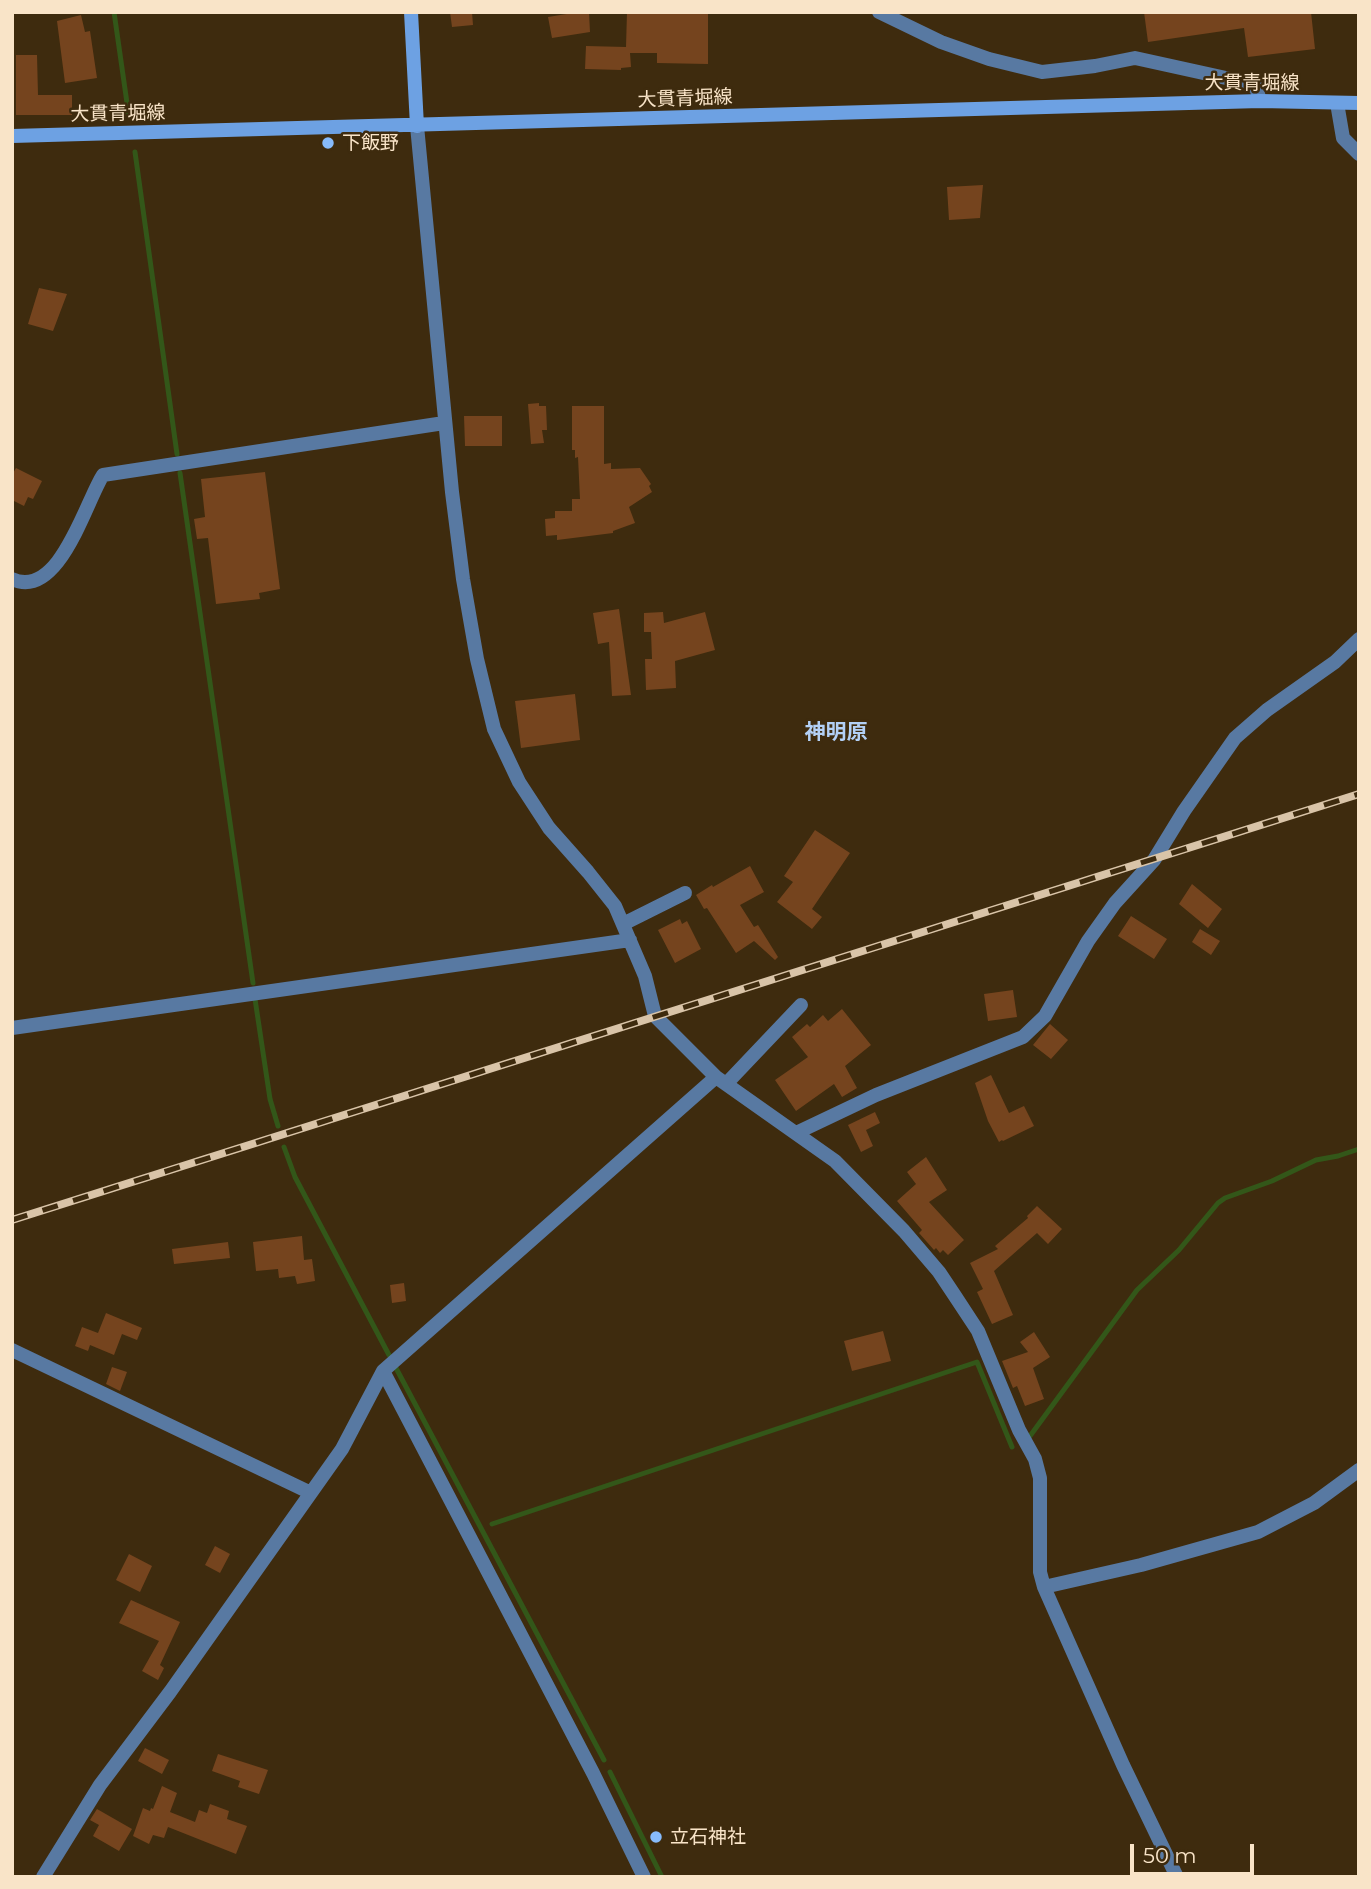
<!DOCTYPE html>
<html>
<head>
<meta charset="utf-8">
<style>
	body { margin:0 }
	#map { position:relative; width:1371px; height:1889px; overflow:hidden; background:#3e2b0e; font-family:Montserrat,sans-serif }
	canvas { display:block }
	.frame { position:absolute; inset:0; border:14px solid #f9e4c8; pointer-events:none }
	.scale { position:absolute; left:1130px; top:1844px; width:124px; height:32px; box-sizing:border-box; border:4px solid #f9e4c8; border-top:0; padding-left:9px; font-size:21px; line-height:24px; white-space:nowrap; color:#f9e4c8; -webkit-text-stroke:5px #3e2b0e; paint-order:stroke }
</style>
</head>
<body>
<div id="map">
<canvas width="1371" height="1889"></canvas>
<div class="frame"></div>
<div class="scale">50 m</div>
</div>
<script>
const g = document.querySelector('canvas').getContext('2d');
g.lineJoin = 'round';
function trace(path, color, width, dash) { g.strokeStyle = color; g.lineWidth = width; g.lineCap = dash ? 'butt' : 'round'; g.setLineDash(dash || []); g.stroke(path); }
function fill(path, color) { g.fillStyle = color; g.fill(path, 'evenodd'); }
function write(font, color, halo, rows, align = 'center') {
  g.font = font + ' Montserrat,"Noto Sans JP",sans-serif'; g.lineWidth = 5; g.setLineDash([]); g.textBaseline = 'middle'; g.strokeStyle = halo; g.fillStyle = color; for (const [text, x, y, turn = 0] of rows) {
    g.save(); g.translate(x, y); g.rotate((+turn || 0) * Math.PI / 180); g.textAlign = isNaN(turn) ? turn : align; if (halo) g.strokeText(text, 0, 0); g.fillText(text, 0, 0); g.restore();
  }
}
trace(new Path2D(`
	M 114,12 L 129,117
	M 135,152 L 177,454
	M 180,473 L 253,983
	M 255,999 L 270,1099 L 278,1126
	M 284,1147 L 295,1177 L 389,1355
	M 396,1368 L 604,1760
	M 1030,1436 L 1137,1290 L 1179,1250 L 1218,1203 L 1225,1198 L 1272,1181 L 1316,1160 L 1338,1156 L 1359,1149
	M 492,1524 L 977,1362 L 1012,1447
	M 610,1772 L 662,1877`), '#335719', 5);
fill(new Path2D(`
	M 450,12 L 472,12 L 473,25 L 452,27 Z
	M 579,12 L 589,12 L 590,32 L 552,38 L 548,17 Z
	M 627,12 L 708,12 L 708,64 L 657,63 L 657,53 L 630,53 L 631,67 L 621,68 L 621,70 L 585,69 L 586,46 L 626,47 Z
	M 1144,12 L 1311,12 L 1315,49 L 1248,57 L 1244,28 L 1148,42 Z
	M 81,15 L 85,32 L 90,31 L 97,78 L 65,83 L 57,21 Z
	M 16,55 L 37,55 L 38,95 L 72,95 L 72,115 L 16,115 Z
	M 983,185 L 980,218 L 949,220 L 947,187 Z
	M 39,288 L 67,294 L 53,331 L 28,324 Z
	M 539,403 L 539,406 L 546,406 L 547,430 L 542,430 L 544,443 L 531,444 L 528,404 Z
	M 572,406 L 604,406 L 604,464 L 611,463 L 611,469 L 640,468 L 651,484 L 649,486 L 652,492 L 629,507 L 635,523 L 613,531 L 613,533 L 557,540 L 557,535 L 546,536 L 545,519 L 555,518 L 555,511 L 572,511 L 572,499 L 580,499 L 578,457 L 575,458 L 575,450 L 572,450 Z
	M 464,416 L 502,416 L 502,446 L 465,446 Z
	M 16,468 L 42,481 L 33,499 L 28,497 L 24,506 L 12,500 L 12,475 Z
	M 265,472 L 280,589 L 259,593 L 260,599 L 216,604 L 208,538 L 197,539 L 194,519 L 205,517 L 201,479 Z
	M 619,609 L 631,695 L 612,696 L 609,642 L 598,644 L 593,613 Z
	M 663,612 L 664,623 L 705,612 L 715,650 L 675,661 L 676,688 L 646,690 L 645,659 L 652,659 L 651,632 L 644,632 L 644,613 Z
	M 575,694 L 580,740 L 521,748 L 515,701 Z
	M 815,830 L 850,853 L 812,909 L 822,917 L 812,929 L 777,902 L 793,882 L 784,876 Z
	M 750,866 L 764,892 L 740,905 L 754,927 L 758,925 L 778,957 L 775,960 L 754,941 L 736,953 L 707,908 L 704,909 L 696,895 L 712,885 L 713,887 Z
	M 1192,884 L 1222,909 L 1208,928 L 1179,904 Z
	M 1131,916 L 1167,939 L 1154,959 L 1118,936 Z
	M 680,919 L 682,924 L 687,921 L 701,949 L 675,963 L 658,930 Z
	M 1200,929 L 1220,941 L 1211,955 L 1192,942 Z
	M 1013,990 L 1017,1017 L 988,1021 L 984,994 Z
	M 842,1009 L 871,1045 L 845,1066 L 857,1088 L 842,1097 L 834,1084 L 796,1111 L 775,1080 L 808,1057 L 792,1037 L 807,1024 L 810,1027 L 823,1015 L 828,1021 Z
	M 1050,1024 L 1068,1040 L 1051,1059 L 1033,1045 Z
	M 991,1075 L 1009,1113 L 1024,1106 L 1034,1126 L 1003,1141 L 1002,1140 L 999,1142 L 988,1121 L 975,1083 Z
	M 875,1112 L 880,1123 L 866,1130 L 873,1146 L 861,1152 L 848,1125 Z
	M 926,1157 L 947,1190 L 929,1202 L 964,1240 L 948,1255 L 943,1250 L 940,1253 L 936,1248 L 934,1250 L 919,1233 L 922,1230 L 897,1201 L 916,1184 L 907,1172 Z
	M 1037,1206 L 1062,1229 L 1048,1244 L 1037,1233 L 994,1271 L 1013,1315 L 992,1324 L 977,1292 L 983,1289 L 970,1263 L 998,1249 L 995,1246 L 1028,1218 L 1027,1216 Z
	M 302,1236 L 304,1260 L 312,1259 L 315,1281 L 297,1284 L 295,1276 L 279,1278 L 278,1269 L 256,1271 L 253,1242 Z
	M 228,1242 L 230,1258 L 174,1264 L 172,1249 Z
	M 404,1283 L 406,1301 L 392,1303 L 390,1285 Z
	M 106,1313 L 142,1328 L 137,1340 L 122,1334 L 114,1355 L 90,1345 L 88,1351 L 75,1346 L 82,1327 L 98,1333 Z
	M 883,1331 L 891,1361 L 852,1371 L 844,1341 Z
	M 1034,1332 L 1050,1357 L 1033,1368 L 1044,1399 L 1025,1406 L 1017,1386 L 1013,1388 L 1002,1361 L 1028,1352 L 1020,1342 Z
	M 112,1367 L 127,1372 L 120,1391 L 106,1384 Z
	M 215,1546 L 230,1554 L 220,1573 L 205,1565 Z
	M 129,1554 L 152,1566 L 140,1592 L 116,1580 Z
	M 131,1600 L 180,1622 L 160,1665 L 164,1668 L 158,1680 L 142,1671 L 159,1641 L 119,1623 Z
	M 145,1748 L 169,1760 L 162,1774 L 138,1761 Z
	M 218,1754 L 268,1770 L 259,1794 L 238,1787 L 240,1781 L 212,1771 Z
	M 162,1786 L 177,1793 L 170,1812 L 195,1822 L 199,1810 L 207,1813 L 210,1804 L 229,1811 L 227,1819 L 247,1826 L 236,1854 L 168,1827 L 164,1838 L 153,1835 L 149,1844 L 133,1836 L 143,1808 L 150,1811 L 151,1808 L 153,1809 Z
	M 97,1809 L 132,1829 L 119,1851 L 93,1836 L 99,1825 L 90,1820 Z`), '#75441e');
trace(new Path2D(`
	M 879,12 L 941,42 L 989,59 L 1042,72 L 1095,66 L 1135,58 L 1226,78 L 1256,87 L 1260,101
	M 1337,103 L 1343,138 L 1359,154
	M 417,126 L 452,492 L 463,579 L 477,659 L 494,729 L 519,782 L 549,828 L 588,872 L 615,906 L 645,976 L 655,1016 L 716,1077 L 835,1161 L 904,1231 L 939,1272 L 955,1296 L 978,1331 L 1019,1430 L 1035,1459 L 1040,1478 L 1040,1572 L 1044,1587 L 1123,1765 L 1177,1877
	M 12,579 C 59,601 86,501 103,475 L 444,423
	M 623,924 L 685,893
	M 12,1028 L 630,940
	M 726,1084 L 801,1005
	M 796,1133 L 876,1095 L 1023,1037 L 1045,1016 L 1088,941 L 1115,903 L 1154,860 L 1184,811 L 1235,738 L 1267,710 L 1335,662 L 1359,639
	M 12,1350 L 311,1493
	M 383,1371 L 593,1773 L 644,1877
	M 1044,1587 L 1141,1565 L 1258,1532 L 1314,1503 L 1359,1470
	M 43,1877 L 100,1785 L 170,1692 L 342,1449 L 383,1371 L 716,1077`), '#5879a2', 14);
trace(new Path2D(`
	M 411,12 L 417,126
	M 12,136 L 1260,101 L 1359,103`), '#6da1e3', 14);
const rail = new Path2D(`
	M 12,1220 L 1359,794`);
trace(rail, '#d9c4a8', 8);
trace(rail, '#3e2b0e', 5, [16]);
for (const [x, y, r, color] of [
	[328,143,7,"#87bbfb"],
	[656,1837,7,"#87bbfb"]
]) { const dot = new Path2D(); dot.arc(x, y, r, 0, 2 * Math.PI); g.fillStyle = color; g.fill(dot); trace(dot, '#3e2b0e', 2.5); }
write('19px', '#f9e4c8', '#3e2b0e', [
	["大貫青堀線",1252,83],
	["大貫青堀線",685,99,-2],
	["大貫青堀線",118,114,-1]
]);
write('19px', '#f9e4c8', '#3e2b0e', [
	["下飯野",342,143],
	["立石神社",670,1837]
], 'left');
write('bold 21px', '#b3d0f5', '#3e2b0e', [
	["神明原",836,733]
]);
</script>
</body>
</html>
